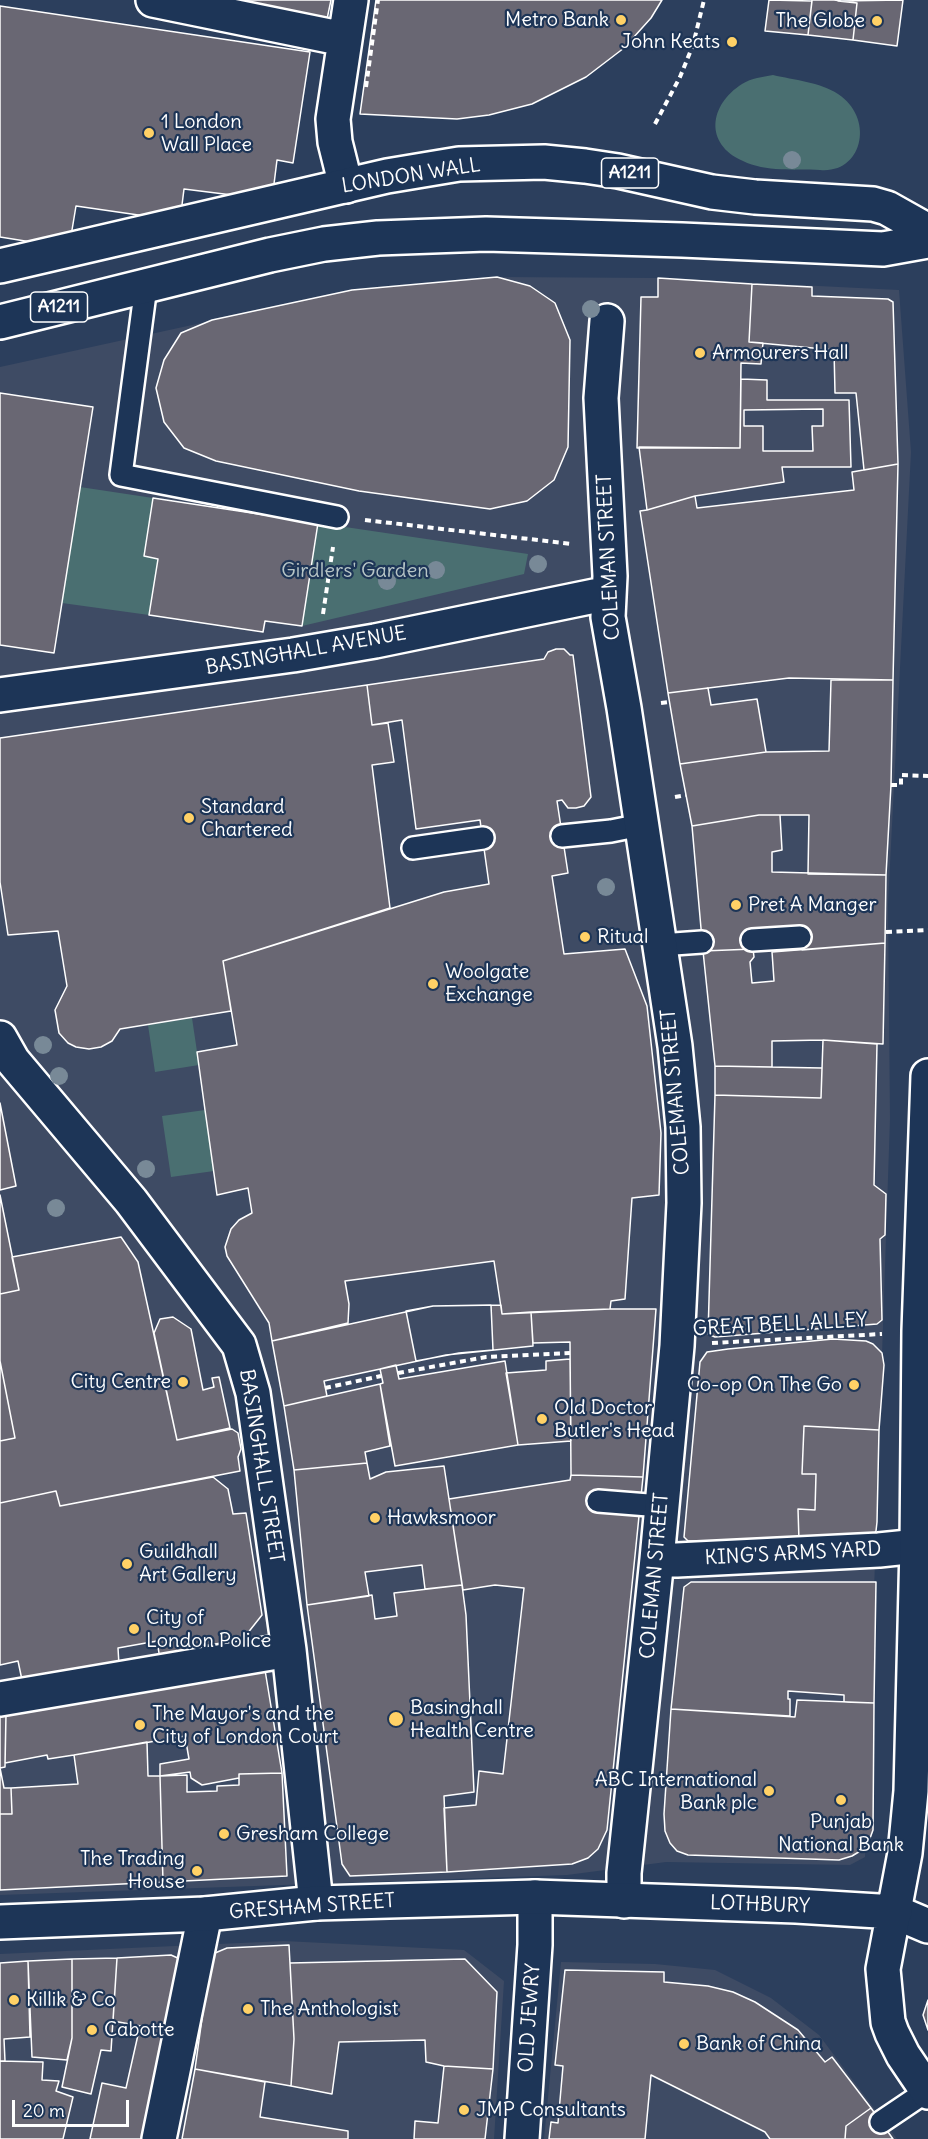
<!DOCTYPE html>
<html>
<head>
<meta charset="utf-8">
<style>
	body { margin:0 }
	#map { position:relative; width:928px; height:2139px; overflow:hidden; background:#2c3f5d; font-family:Delius,sans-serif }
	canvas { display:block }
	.scale { position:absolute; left:12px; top:2100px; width:117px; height:27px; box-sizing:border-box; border:3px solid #fff; border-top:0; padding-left:8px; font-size:18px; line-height:21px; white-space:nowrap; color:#fff; -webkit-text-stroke:4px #1d3557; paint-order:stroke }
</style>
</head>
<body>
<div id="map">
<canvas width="928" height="2139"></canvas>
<div class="scale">20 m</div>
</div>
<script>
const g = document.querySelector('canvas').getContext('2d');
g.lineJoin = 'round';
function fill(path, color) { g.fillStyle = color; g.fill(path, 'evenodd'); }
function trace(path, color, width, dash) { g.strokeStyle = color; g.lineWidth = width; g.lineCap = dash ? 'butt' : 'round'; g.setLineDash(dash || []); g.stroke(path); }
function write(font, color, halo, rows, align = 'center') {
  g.font = font + ' Delius,sans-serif'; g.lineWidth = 4.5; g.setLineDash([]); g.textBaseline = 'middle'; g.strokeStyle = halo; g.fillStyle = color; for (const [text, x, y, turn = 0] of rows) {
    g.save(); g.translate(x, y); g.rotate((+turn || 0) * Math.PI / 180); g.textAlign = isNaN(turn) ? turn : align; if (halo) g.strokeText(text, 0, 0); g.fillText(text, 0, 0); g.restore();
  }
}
fill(new Path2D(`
	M 497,277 L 658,278 L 899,290 L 911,452 L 888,904 L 890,1119 L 865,1857 L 850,1865 L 666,1862 L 567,1875 L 0,1895 L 0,367 L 352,290 Z
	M 284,1941 L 464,1950 L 504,1981 L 494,2139 L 0,2139 L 0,1954 Z
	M 561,1962 L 655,1964 L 715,1970 L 771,1998 L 819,2035 L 897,2139 L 544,2139 Z`), '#3e4b64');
fill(new Path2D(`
	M 773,75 C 794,80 820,82 838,94 C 875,118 863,174 820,170 C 796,169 765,172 743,161 C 704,144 709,105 742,84 C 752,78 762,77 773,75 Z
	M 80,487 L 153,498 L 144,556 L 158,559 L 149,615 L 62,603 Z
	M 318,523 L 528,554 L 524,574 L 302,626 Z
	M 192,1018 L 199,1065 L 155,1072 L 148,1025 Z
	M 205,1110 L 214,1171 L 171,1177 L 162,1116 Z`), '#4a6f71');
const building = new Path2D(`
	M 218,0 L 331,0 L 326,24 Z
	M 376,0 L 662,0 L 651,18 L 624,48 L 586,77 L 532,104 L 489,115 L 457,119 L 360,114 Z
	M 769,0 L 812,1 L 808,35 L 765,31 Z
	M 834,0 L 857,3 L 853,40 L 808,35 L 812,0 Z
	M 903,0 L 897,46 L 853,40 L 857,3 L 838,1 Z
	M 0,6 L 310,52 L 293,163 L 277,160 L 272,200 L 184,189 L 180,221 L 76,206 L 69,248 L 0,237 Z
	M 497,277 L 530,286 L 555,303 L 570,340 L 568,447 L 554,480 L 527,501 L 490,509 L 359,491 L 216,461 L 184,448 L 164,422 L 156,388 L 164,360 L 181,333 L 212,320 L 352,290 Z
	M 658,278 L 752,284 L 749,342 L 763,343 L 761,364 L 741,363 L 740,448 L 637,448 L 641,297 L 658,297 Z
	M 752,284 L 812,287 L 812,296 L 888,299 L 893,302 L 898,464 L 864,470 L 856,393 L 835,393 L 834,350 L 749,342 Z
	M 741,379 L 767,380 L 767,400 L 849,400 L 851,467 L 782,467 L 784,482 L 695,496 L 647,510 L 639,447 L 740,448 Z
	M 0,393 L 93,407 L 54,653 L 0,645 Z
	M 823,409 L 823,426 L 812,426 L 813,451 L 763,451 L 763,426 L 744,426 L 744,410 Z
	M 898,464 L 893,680 L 789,678 L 668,693 L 640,511 L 647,510 L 695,496 L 697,508 L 854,490 L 852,472 Z
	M 153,498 L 318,523 L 302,626 L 265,621 L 263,632 L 149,615 L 158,559 L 144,556 Z
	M 556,649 L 564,649 L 570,655 L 573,655 L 591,797 L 584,806 L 576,808 L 568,808 L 562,800 L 557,801 L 568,873 L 552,876 L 564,954 L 625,949 L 647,1006 L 661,1133 L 659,1195 L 632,1198 L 625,1299 L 611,1301 L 610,1309 L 502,1314 L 494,1261 L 345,1281 L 349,1304 L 348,1323 L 272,1341 L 269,1323 L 227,1256 L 225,1247 L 231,1229 L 239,1220 L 252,1213 L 248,1188 L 217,1195 L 205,1110 L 197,1052 L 237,1045 L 223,961 L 444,892 L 489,884 L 480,820 L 416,829 L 402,720 L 372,725 L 367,685 L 544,659 L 548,652 Z
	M 831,680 L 893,680 L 891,785 L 886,875 L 808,874 L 809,815 L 759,815 L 692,826 L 680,764 L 766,752 L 829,751 Z
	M 367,685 L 372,725 L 388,723 L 394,762 L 372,765 L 390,908 L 223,961 L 231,1011 L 120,1029 L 112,1041 L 101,1047 L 89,1049 L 76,1047 L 68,1043 L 59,1033 L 55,1010 L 67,986 L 58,931 L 8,935 L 0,882 L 0,738 Z
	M 708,688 L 711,705 L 757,699 L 766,752 L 680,764 L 668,693 Z
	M 759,815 L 780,815 L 782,850 L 772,852 L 772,872 L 886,875 L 885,943 L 802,950 L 799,926 L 779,927 L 751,929 L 753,949 L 703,951 L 692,826 Z
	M 885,943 L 883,1044 L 823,1040 L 772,1041 L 772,1067 L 715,1066 L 703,951 L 753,949 L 754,957 L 750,962 L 752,983 L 774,981 L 772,952 Z
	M 823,1040 L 877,1044 L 874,1185 L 886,1194 L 885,1235 L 880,1239 L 882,1320 L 877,1324 L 715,1337 L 708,1334 L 715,1095 L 821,1098 Z
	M 715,1066 L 822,1068 L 821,1098 L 715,1095 Z
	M 0,1103 L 16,1186 L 0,1190 Z
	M 0,1195 L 19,1290 L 0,1294 Z
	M 121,1237 L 138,1262 L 177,1440 L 232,1429 L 238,1433 L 241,1449 L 238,1457 L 240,1471 L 60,1506 L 56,1491 L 0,1503 L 0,1441 L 15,1438 L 0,1361 L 0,1294 L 19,1290 L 12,1257 Z
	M 491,1305 L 493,1350 L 459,1353 L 416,1361 L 406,1311 L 433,1306 Z
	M 501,1305 L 502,1314 L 531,1312 L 533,1346 L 446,1355 L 324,1381 L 327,1396 L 284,1406 L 272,1341 L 433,1306 Z
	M 610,1309 L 656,1309 L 643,1477 L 571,1475 L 570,1342 L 533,1343 L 531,1312 Z
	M 173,1317 L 191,1329 L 203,1390 L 214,1387 L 212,1378 L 219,1377 L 230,1428 L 177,1440 L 154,1333 L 160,1319 Z
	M 833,1339 L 866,1341 L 873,1344 L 882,1353 L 884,1365 L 879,1430 L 804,1426 L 802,1474 L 816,1474 L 815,1510 L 798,1509 L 799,1541 L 688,1541 L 684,1537 L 700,1362 L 707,1352 L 728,1349 Z
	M 570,1359 L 571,1441 L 518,1445 L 506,1373 L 546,1370 L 546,1361 Z
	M 0,1361 L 15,1438 L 0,1441 Z
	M 505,1361 L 518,1445 L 395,1466 L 380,1384 L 383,1383 L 380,1369 L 396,1365 L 399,1379 Z
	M 380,1384 L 390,1446 L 365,1452 L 367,1463 L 294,1470 L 284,1406 Z
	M 804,1426 L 879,1430 L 877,1522 L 876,1531 L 872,1537 L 799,1541 L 798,1509 L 815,1510 L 816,1474 L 802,1474 Z
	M 367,1463 L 370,1479 L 386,1472 L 444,1466 L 462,1585 L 425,1589 L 422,1565 L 365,1572 L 369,1596 L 307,1605 L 294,1470 Z
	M 571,1475 L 643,1477 L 607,1830 L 598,1849 L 588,1858 L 572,1864 L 447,1872 L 444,1808 L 476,1805 L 479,1771 L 503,1774 L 524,1588 L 495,1585 L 463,1590 L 449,1499 L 570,1480 Z
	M 213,1477 L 228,1489 L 233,1514 L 246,1513 L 262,1615 L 239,1644 L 160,1659 L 157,1641 L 118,1648 L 119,1665 L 22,1680 L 18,1661 L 0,1665 L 0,1503 L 56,1491 L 60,1506 Z
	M 691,1582 L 876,1582 L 874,1703 L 844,1702 L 844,1695 L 788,1691 L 788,1699 L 790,1699 L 790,1716 L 671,1709 L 684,1587 Z
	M 462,1585 L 466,1615 L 474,1792 L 444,1796 L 447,1872 L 350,1876 L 342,1864 L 307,1605 L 372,1595 L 375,1619 L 397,1616 L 394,1593 Z
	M 265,1670 L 282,1773 L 239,1774 L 239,1778 L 202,1785 L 191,1778 L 190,1772 L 160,1776 L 160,1764 L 189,1759 L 185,1736 L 74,1755 L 48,1759 L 47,1755 L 5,1763 L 6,1714 Z
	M 797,1700 L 874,1703 L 873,1830 L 869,1841 L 862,1850 L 852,1856 L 839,1860 L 688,1855 L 677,1851 L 670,1843 L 665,1831 L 664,1814 L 671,1709 L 795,1717 Z
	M 6,1714 L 5,1767 L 0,1768 L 0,1715 Z
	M 147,1742 L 148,1776 L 160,1776 L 163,1882 L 0,1890 L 0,1814 L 12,1814 L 11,1788 L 78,1784 L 74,1755 Z
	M 0,1768 L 4,1788 L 11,1788 L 12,1814 L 0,1814 Z
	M 282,1773 L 287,1876 L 163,1882 L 160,1776 L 187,1775 L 187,1792 L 217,1791 L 217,1786 L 239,1785 L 239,1774 Z
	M 289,1945 L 294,2039 L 291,2086 L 195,2069 L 210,1961 L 215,1953 L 227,1948 Z
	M 171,1955 L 182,1960 L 174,2032 L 113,2021 L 117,1958 Z
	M 117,1958 L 111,2051 L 101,2050 L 91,2094 L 62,2087 L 72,2038 L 72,1959 Z
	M 72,1959 L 72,2038 L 67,2060 L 32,2057 L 28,1961 Z
	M 465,1959 L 497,1992 L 493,2069 L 444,2066 L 426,2062 L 425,2040 L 339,2042 L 332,2094 L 291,2086 L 294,2039 L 290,1963 Z
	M 28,1961 L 30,2037 L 4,2039 L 5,2061 L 0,2061 L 0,1963 Z
	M 565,1970 L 664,1972 L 664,1982 L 708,1986 L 733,1992 L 755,2002 L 798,2030 L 825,2062 L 832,2057 L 871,2108 L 846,2126 L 845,2139 L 770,2139 L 765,2132 L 651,2075 L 645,2139 L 549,2139 L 551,2122 L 558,2123 L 563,2066 L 555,2065 Z
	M 928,2000 L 928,2030 L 923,2015 Z
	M 140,2026 L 174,2032 L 150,2139 L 90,2139 L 102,2083 L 126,2088 Z
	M 0,2061 L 43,2062 L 42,2080 L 59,2081 L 56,2091 L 73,2097 L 63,2139 L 0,2139 Z
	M 444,2066 L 493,2069 L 485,2139 L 414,2139 L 415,2121 L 438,2123 Z
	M 195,2069 L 265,2082 L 260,2117 L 348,2131 L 348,2139 L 182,2139 Z
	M 871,2108 L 893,2139 L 845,2139 L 846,2126 Z`);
fill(building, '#696773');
trace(building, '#fff', 1.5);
const lane = new Path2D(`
	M 146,286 L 121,475 L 337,517
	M 562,836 L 611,831 L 641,825
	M 413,848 L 483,838
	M 752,940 L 800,937
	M 660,945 L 702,942
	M 598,1501 L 661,1506
	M 881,2122 L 927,2091`);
const street = new Path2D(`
	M 153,0 L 344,39
	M 346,186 L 335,142 L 333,119 L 351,0
	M 607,321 L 601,398 L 610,576 L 608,617 L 624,708 L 675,1046 L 683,1127 L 684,1203 L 677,1346 L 657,1559 L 624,1873 L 624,1901
	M 0,695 L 293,655 L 375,641 L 609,593
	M 0,1038 L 13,1061 L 131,1201 L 239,1345 L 253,1393 L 289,1650 L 316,1903
	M 657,1559 L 677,1560 L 879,1550 L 928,1545
	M 0,1699 L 289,1650
	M 895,1912 L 928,1926
	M 159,2139 L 205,1914
	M 522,2139 L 535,1945 L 535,1897`);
const secondary = new Path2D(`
	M 928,1076 L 919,1331 L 917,1546 L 911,1791 L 905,1853 L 883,1969 L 888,2022 L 892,2033 L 903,2055 L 928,2092
	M 0,1922 L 205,1914 L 316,1903 L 535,1897 L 796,1906 L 895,1912`);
const primary = new Path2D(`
	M 0,266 L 387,176 L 459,164 L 544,162 L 585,166 L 618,171 L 712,192 L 755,197 L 873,204 L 887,208 L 928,231
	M 0,322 L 270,255 L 324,244 L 378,238 L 486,234 L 682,240 L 883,249 L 928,241`);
trace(lane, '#fff', 26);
trace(street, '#fff', 38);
trace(secondary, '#fff', 38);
trace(primary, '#fff', 38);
trace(new Path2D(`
	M 655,124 L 680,77 L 693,45 L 704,0
	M 365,520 L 572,544
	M 323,614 L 333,547
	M 661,703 L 670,702
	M 891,785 L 901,785 L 901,775 L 928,776
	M 675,797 L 686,795
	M 886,932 L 928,930
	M 712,1343 L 882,1334
	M 398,1373 L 486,1357 L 570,1353
	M 325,1388 L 381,1376`), '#fff', 4, [6, 4.5]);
trace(lane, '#1d3557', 21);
trace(street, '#1d3557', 33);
trace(secondary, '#1d3557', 33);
trace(primary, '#1d3557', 33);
trace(new Path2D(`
	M 366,87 L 378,0`), '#fff', 4, [6, 4.5]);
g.fillStyle = '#788997';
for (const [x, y] of [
	[792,160],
	[591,309],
	[538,564],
	[436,570],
	[387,581],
	[606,887],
	[43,1045],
	[59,1076],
	[146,1169],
	[56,1208]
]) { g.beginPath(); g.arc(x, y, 9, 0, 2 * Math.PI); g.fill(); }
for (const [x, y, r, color] of [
	[621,20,6,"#ffd166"],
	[877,21,6,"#ffd166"],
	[732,42,6,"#ffd166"],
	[149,133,6,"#ffd166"],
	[700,353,6,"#ffd166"],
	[189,818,6,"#ffd166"],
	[736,905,6,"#ffd166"],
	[585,937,6,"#ffd166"],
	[433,984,6,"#ffd166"],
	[183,1382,6,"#ffd166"],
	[854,1385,6,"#ffd166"],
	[542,1419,6,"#ffd166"],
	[375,1518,6,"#ffd166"],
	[127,1564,6,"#ffd166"],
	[134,1629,6,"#ffd166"],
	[396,1719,8,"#ffd166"],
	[140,1725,6,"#ffd166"],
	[769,1791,6,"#ffd166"],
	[841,1800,6,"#ffd166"],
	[224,1834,6,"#ffd166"],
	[197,1871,6,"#ffd166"],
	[14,2000,6,"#ffd166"],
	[248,2009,6,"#ffd166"],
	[92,2030,6,"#ffd166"],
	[684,2044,6,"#ffd166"],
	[464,2110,6,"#ffd166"]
]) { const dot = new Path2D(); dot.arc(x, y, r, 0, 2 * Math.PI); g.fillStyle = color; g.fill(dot); trace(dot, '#1d3557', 2); }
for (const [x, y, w] of [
	[630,173,57],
	[59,307,57]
]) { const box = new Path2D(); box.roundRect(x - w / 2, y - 15, w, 30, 4.5); g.fillStyle = '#1d3557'; g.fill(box); trace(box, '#fff', 1.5); }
write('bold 18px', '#fff', null, [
	["A1211",630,173],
	["A1211",59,307]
]);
write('20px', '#fff', '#1d3557', [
	["Metro Bank",609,20,"right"],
	["The Globe",865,21,"right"],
	["John Keats",720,42,"right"],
	["1 London",161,122],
	["Wall Place",161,145],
	["Armourers Hall",712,353],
	["Standard",201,807],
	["Chartered",201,830],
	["Pret A Manger",748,905],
	["Ritual",597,937],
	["Woolgate",445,972],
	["Exchange",445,995],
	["City Centre",171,1382,"right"],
	["Co-op On The Go",842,1385,"right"],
	["Old Doctor",554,1408],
	["Butler's Head",554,1431],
	["Hawksmoor",387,1518],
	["Guildhall",139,1552],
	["Art Gallery",139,1575],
	["City of",146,1618],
	["London Police",146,1641],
	["Basinghall",410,1708],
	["Health Centre",410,1731],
	["The Mayor's and the",152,1714],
	["City of London Court",152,1737],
	["ABC International",757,1780,"right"],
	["Bank plc",757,1803,"right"],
	["Punjab",841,1822,"center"],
	["National Bank",841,1845,"center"],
	["Gresham College",236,1834],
	["The Trading",185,1859,"right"],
	["House",185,1882,"right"],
	["Killik & Co",26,2000],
	["The Anthologist",260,2009],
	["Cabotte",104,2030],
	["Bank of China",696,2044],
	["JMP Consultants",476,2110]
], 'left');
write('20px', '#fff', '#1d3557', [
	["LONDON WALL",411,176,-9],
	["COLEMAN STREET",609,557,-93],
	["BASINGHALL AVENUE",306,651,-10],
	["COLEMAN STREET",676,1092,-95],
	["GREAT BELL ALLEY",780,1325,-3],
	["BASINGHALL STREET",261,1466,81],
	["KING'S ARMS YARD",793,1554,-3],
	["COLEMAN STREET",655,1576,-85],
	["LOTHBURY",760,1905,2],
	["GRESHAM STREET",312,1907,-4],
	["OLD JEWRY",530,2018,-86]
]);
write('20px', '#b7c5c6', '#1d3557', [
	["Girdlers' Garden",355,571]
]);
</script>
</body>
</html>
